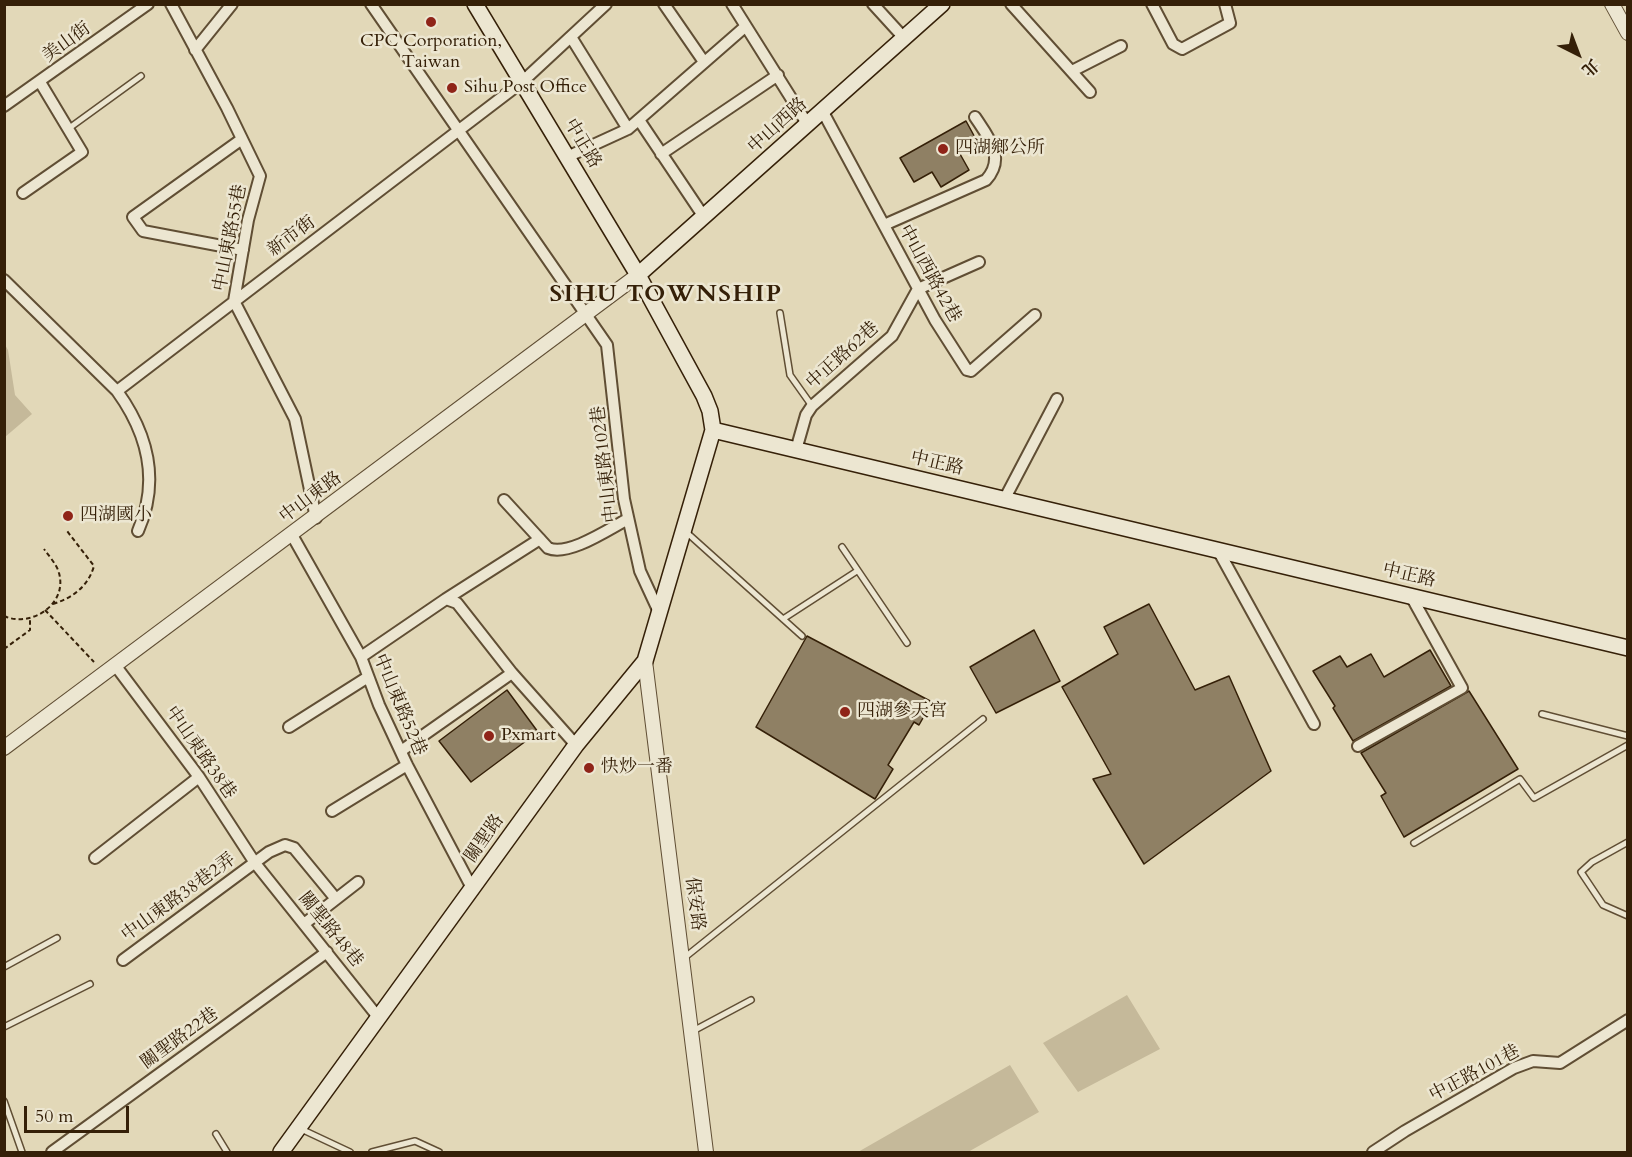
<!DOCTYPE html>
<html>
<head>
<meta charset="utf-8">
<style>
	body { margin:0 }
	#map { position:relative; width:1632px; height:1157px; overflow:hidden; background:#e2d8b8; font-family:Cardo,"Noto Serif TC",serif }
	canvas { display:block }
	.frame { position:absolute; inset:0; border:6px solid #352008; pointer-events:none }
	.north { position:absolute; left:1548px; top:24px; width:60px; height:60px; -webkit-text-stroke:4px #ece6d1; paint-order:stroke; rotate:138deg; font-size:16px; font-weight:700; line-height:24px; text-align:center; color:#352008 }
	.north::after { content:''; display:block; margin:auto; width:21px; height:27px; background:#352008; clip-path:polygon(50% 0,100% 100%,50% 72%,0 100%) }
	.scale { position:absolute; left:24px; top:1106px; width:105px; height:27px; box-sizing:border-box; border:3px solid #352008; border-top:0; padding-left:8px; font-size:18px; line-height:21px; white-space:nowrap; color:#352008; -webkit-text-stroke:4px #ece6d1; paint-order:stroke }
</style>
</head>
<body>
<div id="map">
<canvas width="1632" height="1157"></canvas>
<div class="frame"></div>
<div class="north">北</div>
<div class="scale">50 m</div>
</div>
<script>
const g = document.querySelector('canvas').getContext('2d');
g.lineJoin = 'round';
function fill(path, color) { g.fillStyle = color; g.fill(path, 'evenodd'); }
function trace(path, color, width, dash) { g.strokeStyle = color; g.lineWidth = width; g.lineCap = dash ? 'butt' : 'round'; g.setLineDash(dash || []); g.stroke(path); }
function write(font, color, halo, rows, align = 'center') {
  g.font = font + ' Cardo,"Noto Serif TC",serif'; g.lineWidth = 5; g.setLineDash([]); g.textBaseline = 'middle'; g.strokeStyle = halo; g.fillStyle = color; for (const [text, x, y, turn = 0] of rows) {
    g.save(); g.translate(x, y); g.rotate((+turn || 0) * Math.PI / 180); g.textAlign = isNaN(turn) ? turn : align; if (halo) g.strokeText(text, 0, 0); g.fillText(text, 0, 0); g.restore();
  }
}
fill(new Path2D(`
	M 4,343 L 8,350 L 15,395 L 32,414 L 5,437 Z
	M 1127,995 L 1160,1049 L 1078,1092 L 1043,1043 Z
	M 1010,1065 L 1039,1112 L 968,1152 L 858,1152 Z`), '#c5b99a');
const building = new Path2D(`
	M 966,121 L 978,143 L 960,154 L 969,170 L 941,187 L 932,172 L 914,182 L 900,158 Z
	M 1149,604 L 1195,690 L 1229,676 L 1271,771 L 1144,864 L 1093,779 L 1111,774 L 1062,687 L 1118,654 L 1104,627 Z
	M 1034,630 L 1060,681 L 996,713 L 970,667 Z
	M 807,636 L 932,702 L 919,725 L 914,722 L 888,765 L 893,769 L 875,799 L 756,727 Z
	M 1430,650 L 1451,686 L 1353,741 L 1333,708 L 1335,706 L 1313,671 L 1340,656 L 1347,667 L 1371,654 L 1384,677 Z
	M 507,690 L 538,732 L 471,782 L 439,741 Z
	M 1469,691 L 1518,769 L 1404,837 L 1381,796 L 1386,793 L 1361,753 Z`);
fill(building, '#8f8064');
trace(building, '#352008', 1.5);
const service = new Path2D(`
	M 68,129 L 141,76
	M 780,313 L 790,375 L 812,406
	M 685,531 L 802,636
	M 842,547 L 907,643
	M 783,619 L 857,571
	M 1542,714 L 1628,736
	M 1628,842 L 1592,862 L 1581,872 L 1603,905 L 1628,916
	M 1414,843 L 1520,779 L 1534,798 L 1628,745
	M 684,958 L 983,719
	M 4,967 L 57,938
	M 4,1027 L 90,984
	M 693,1031 L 751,1000
	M 4,1101 L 22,1152
	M 301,1129 L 350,1152
	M 216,1134 L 227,1152
	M 372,1152 L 415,1141 L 439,1152`);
const minor = new Path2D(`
	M 171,4 L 227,108 L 260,176 L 248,220 L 234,301 L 295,419 L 316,518
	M 371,4 L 607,345 L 624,499 L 640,571 L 659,612
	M 664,4 L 704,62
	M 732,4 L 808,125
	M 873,4 L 904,38
	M 1011,4 L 1090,92
	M 1152,4 L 1173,44 L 1182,49 L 1230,23 L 1225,4
	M 571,37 L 628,129 L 746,26
	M 195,50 L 232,4
	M 1072,71 L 1121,46
	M 4,106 L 148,4
	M 823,112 L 935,320 L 967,370 L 971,371 L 1035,315
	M 639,120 L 704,217
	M 242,139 L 133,217 L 143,231 L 243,250
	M 661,154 L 778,75
	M 567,157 L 628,129
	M 23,193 L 82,152 L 40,82
	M 884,225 L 986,180 C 1006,158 989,138 975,117
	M 4,280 L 117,391 L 522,82 L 606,4
	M 117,391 C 148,434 160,481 138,531
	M 796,450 L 806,415 L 812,406 L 892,336 L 918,289 L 979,262
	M 504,500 L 548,548 C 568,557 609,529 628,519
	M 1004,500 L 1057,399
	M 292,535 L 361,657 L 379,705 L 407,765 L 473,890
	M 1218,550 L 1314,724
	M 446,599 L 540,539
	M 361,657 L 446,599 L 457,603 L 512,673 L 576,745
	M 115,665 L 199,777 L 255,863 L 378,1017
	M 289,727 L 368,677
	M 1358,746 L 1462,688 L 1411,596
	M 401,751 L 512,673
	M 332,811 L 407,765
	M 95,858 L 199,777
	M 304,924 L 358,882
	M 123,960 L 269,852 L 285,845 L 294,848 L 336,899
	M 52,1152 L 327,952
	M 1373,1152 L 1405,1131 L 1514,1068 L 1533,1061 L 1560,1063 L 1628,1020`);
const tertiary = new Path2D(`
	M 1612,4 L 1628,33
	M 645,661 L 706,1152
	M 4,748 L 638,275`);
const secondary = new Path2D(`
	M 638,275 L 942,4
	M 713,430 L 1628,648
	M 281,1152 L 576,745 L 645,661 L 713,430 L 710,411 L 704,396 L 638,275 L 475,4`);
trace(service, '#604e34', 8);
trace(minor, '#604e34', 14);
trace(tertiary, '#604e34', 16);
trace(secondary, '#352008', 18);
trace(new Path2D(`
	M 53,604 C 72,598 88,587 94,566 L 67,531
	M 45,610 L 94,662
	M 4,616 C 30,628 68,605 59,573 C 57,565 49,556 44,549
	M 4,649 L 30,630 L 30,620`), '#352008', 2, [4.5, 3]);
trace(service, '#ece6d1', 5);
trace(minor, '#ece6d1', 10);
trace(tertiary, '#ece6d1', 14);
trace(secondary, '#ece6d1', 15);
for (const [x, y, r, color] of [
	[431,22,6,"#8f2418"],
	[452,88,6,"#8f2418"],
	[943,149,6,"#8f2418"],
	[68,516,6,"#8f2418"],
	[845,712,6,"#8f2418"],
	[489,736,6,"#8f2418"],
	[589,768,6,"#8f2418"]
]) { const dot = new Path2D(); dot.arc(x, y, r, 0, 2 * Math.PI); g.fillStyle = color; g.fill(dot); trace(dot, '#ece6d1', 2); }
write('18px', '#352008', '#ece6d1', [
	["CPC Corporation,",431,42,"center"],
	["Taiwan",431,63,"center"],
	["Sihu Post Office",464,88],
	["四湖鄉公所",955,149],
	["四湖國小",80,516],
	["四湖參天宮",857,712],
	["Pxmart",501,736],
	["快炒一番",601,768]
], 'left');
write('18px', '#352008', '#ece6d1', [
	["美山街",67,43,-36],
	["中山西路",778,126,-42],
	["中正路",582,144,59],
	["新市街",292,237,-37],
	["中山東路55巷",231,238,-79],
	["中山西路42巷",929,274,61],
	["中正路62巷",843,356,-42],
	["中山東路102巷",606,464,-97],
	["中正路",937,464,13],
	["中山東路",311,498,-37],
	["中正路",1409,576,13],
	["中山東路52巷",399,705,67],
	["中山東路38巷",200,753,55],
	["關聖路",485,839,-55],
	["中山東路38巷2弄",179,898,-36],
	["保安路",694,904,83],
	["關聖路48巷",330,930,51],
	["關聖路22巷",180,1039,-36],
	["中正路101巷",1475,1074,-28]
]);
g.letterSpacing = '1.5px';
write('bold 24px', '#352008', '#ece6d1', [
	["SIHU TOWNSHIP",666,295]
]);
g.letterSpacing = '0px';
</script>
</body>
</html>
